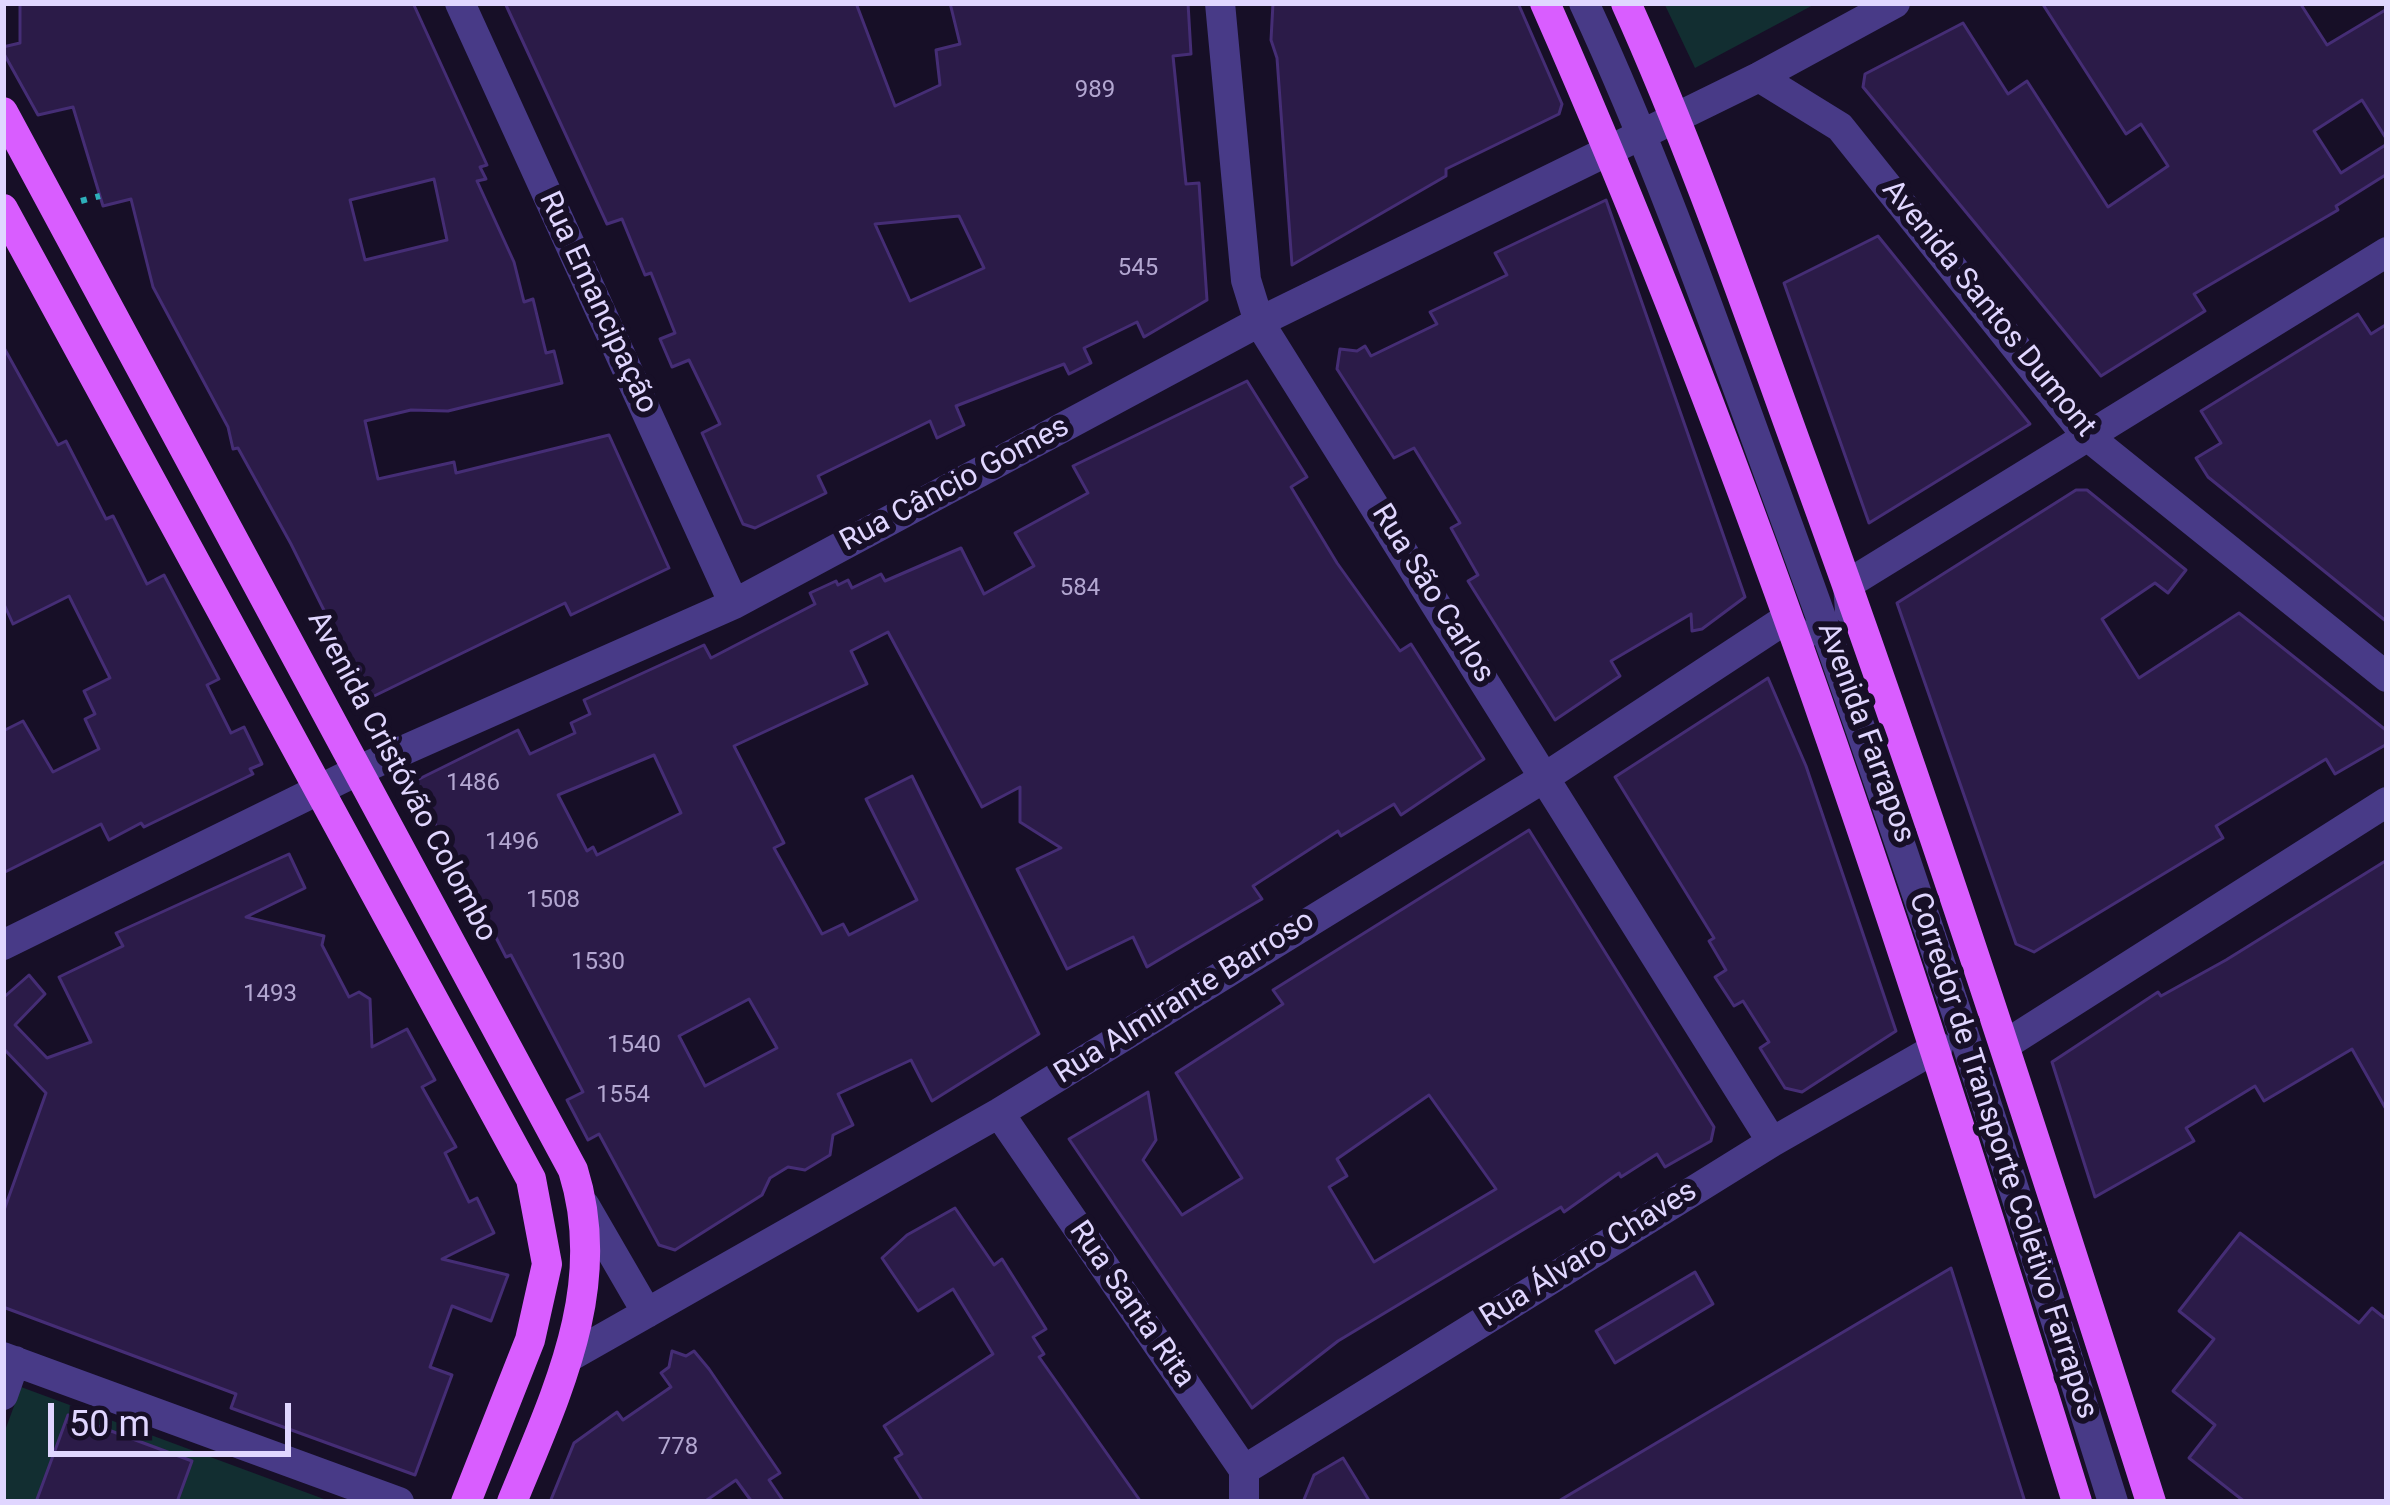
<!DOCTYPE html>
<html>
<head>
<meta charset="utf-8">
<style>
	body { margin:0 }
	#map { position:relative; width:2390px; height:1505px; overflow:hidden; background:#170f27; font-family:Roboto,sans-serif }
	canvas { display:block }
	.frame { position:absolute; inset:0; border:6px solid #e0d6ff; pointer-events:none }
	.scale { position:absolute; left:48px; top:1403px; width:243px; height:54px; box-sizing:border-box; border:6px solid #e0d6ff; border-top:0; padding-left:15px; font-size:36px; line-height:42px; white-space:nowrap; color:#e0d6ff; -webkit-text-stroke:9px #170f27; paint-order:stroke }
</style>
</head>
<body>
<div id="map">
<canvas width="2390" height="1505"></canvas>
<div class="frame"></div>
<div class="scale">50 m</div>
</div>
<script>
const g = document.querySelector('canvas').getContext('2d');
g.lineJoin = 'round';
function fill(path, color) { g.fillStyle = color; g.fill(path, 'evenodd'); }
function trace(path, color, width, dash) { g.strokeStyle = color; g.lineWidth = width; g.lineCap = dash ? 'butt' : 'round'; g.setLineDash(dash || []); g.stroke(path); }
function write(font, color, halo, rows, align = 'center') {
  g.font = font + ' Roboto,sans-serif'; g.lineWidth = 12; g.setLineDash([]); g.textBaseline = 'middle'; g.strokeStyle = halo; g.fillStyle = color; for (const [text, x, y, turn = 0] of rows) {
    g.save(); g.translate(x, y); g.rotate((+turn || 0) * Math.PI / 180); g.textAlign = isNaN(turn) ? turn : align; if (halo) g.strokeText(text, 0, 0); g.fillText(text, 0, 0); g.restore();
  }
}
fill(new Path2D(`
	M 1664,3 L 1817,3 L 1695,68 Z
	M 21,1387 L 332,1502 L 3,1502 L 3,1436 Z`), '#122e31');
const building = new Path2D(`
	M 20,3 L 413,3 L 487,165 L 480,167 L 486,179 L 477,181 L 514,262 L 524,302 L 533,299 L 546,353 L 554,351 L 562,383 L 448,411 L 411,410 L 365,421 L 378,479 L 454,462 L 456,473 L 609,435 L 669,568 L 571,615 L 565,603 L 368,699 L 291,544 L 238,448 L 233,449 L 228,427 L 153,287 L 131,199 L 103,206 L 73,107 L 38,115 L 3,52 L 3,47 L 20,43 ZM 434,179 L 447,240 L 365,260 L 350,200 Z
	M 505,3 L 856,3 L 895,106 L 940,85 L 936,50 L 960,44 L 950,3 L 1188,3 L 1191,54 L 1173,56 L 1186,184 L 1199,183 L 1207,300 L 1144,337 L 1137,322 L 1084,348 L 1091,363 L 1069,374 L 1064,364 L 956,406 L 964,425 L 937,438 L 930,421 L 818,476 L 826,493 L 755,528 L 743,524 L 702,433 L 720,424 L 689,360 L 672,367 L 660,339 L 675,333 L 651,273 L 645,275 L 622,219 L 607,224 ZM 959,216 L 984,268 L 910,301 L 875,224 Z
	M 1273,3 L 1518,3 L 1562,104 L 1559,114 L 1446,169 L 1446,176 L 1292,265 L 1277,58 L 1271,40 Z
	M 2042,3 L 2300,3 L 2327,45 L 2387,9 L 2387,140 L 2362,100 L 2314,131 L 2341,173 L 2387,144 L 2387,174 L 2336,206 L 2338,210 L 2194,294 L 2205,311 L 2101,376 L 1863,87 L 1865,74 L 1963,23 L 2008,94 L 2027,81 L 2108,207 L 2168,166 L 2141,124 L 2126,134 Z
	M 1606,200 L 1745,597 L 1702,629 L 1692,631 L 1691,614 L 1611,661 L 1620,676 L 1555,720 L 1468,581 L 1478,575 L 1451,528 L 1460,523 L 1414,448 L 1394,458 L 1337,369 L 1340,349 L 1357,351 L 1365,346 L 1371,356 L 1437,324 L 1430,312 L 1507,275 L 1495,253 Z
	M 1878,236 L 2030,424 L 1869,523 L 1784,283 Z
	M 2358,314 L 2371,334 L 2387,324 L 2387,622 L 2208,477 L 2196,458 L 2221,443 L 2201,411 Z
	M 3,346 L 58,445 L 66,441 L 106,519 L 113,516 L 147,584 L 164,575 L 219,679 L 207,685 L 231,733 L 244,727 L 262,764 L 250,769 L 253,774 L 144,827 L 141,823 L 109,840 L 101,824 L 3,873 L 3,731 L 23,721 L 53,772 L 99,749 L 85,719 L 95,714 L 84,691 L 110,678 L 69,596 L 13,624 L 3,602 Z
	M 1247,381 L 1307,477 L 1291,487 L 1337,563 L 1400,651 L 1411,644 L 1484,759 L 1401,815 L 1394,804 L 1341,836 L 1338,831 L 1253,886 L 1262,899 L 1147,967 L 1133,937 L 1067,969 L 1017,869 L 1061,848 L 1020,822 L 1020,787 L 982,807 L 888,632 L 851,651 L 867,684 L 734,746 L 784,843 L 774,848 L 822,934 L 843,924 L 849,935 L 917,900 L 866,799 L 912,776 L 1039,1034 L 932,1101 L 911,1060 L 838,1094 L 853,1125 L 833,1135 L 830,1155 L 805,1170 L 788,1167 L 770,1178 L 762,1195 L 675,1250 L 659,1245 L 599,1134 L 588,1140 L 567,1100 L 583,1092 L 511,955 L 506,957 L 469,885 L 464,888 L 455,872 L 417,780 L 518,730 L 530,754 L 575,733 L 571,723 L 590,714 L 584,700 L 704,645 L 711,658 L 815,604 L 810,593 L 836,581 L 838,585 L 848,580 L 852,588 L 881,574 L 885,581 L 961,548 L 984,594 L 1034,566 L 1015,533 L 1088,493 L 1073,466 ZM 654,755 L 681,813 L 597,855 L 593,847 L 587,851 L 558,795 ZM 749,999 L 777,1048 L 705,1086 L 679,1036 Z
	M 2076,490 L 2087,490 L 2186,570 L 2168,593 L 2155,583 L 2102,619 L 2139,678 L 2239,613 L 2387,731 L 2387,744 L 2335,774 L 2326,759 L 2216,826 L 2223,838 L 2034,952 L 2016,944 L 1897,603 Z
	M 1768,678 L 1806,766 L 1896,1031 L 1802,1092 L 1785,1088 L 1760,1048 L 1769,1042 L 1743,1001 L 1734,1006 L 1715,977 L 1726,970 L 1709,941 L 1714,938 L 1615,777 Z
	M 1529,830 L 1714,1127 L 1711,1141 L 1665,1167 L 1657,1154 L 1621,1177 L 1619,1173 L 1564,1212 L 1561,1207 L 1338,1341 L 1252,1408 L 1069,1139 L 1148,1092 L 1156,1140 L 1143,1160 L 1182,1215 L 1242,1178 L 1176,1073 L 1283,1004 L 1273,990 ZM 1429,1095 L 1496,1189 L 1374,1262 L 1329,1187 L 1347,1176 L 1337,1159 Z
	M 289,854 L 305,888 L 246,917 L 324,936 L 322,945 L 349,997 L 359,992 L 370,999 L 372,1047 L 407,1029 L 435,1080 L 422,1087 L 456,1147 L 445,1153 L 469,1202 L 477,1198 L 494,1233 L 442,1259 L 508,1275 L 491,1321 L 452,1306 L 430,1367 L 452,1375 L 415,1475 L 231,1408 L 236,1394 L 3,1307 L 3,1213 L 46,1093 L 3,1048 L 3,998 L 29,975 L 45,994 L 15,1025 L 47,1058 L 91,1042 L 59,977 L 123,946 L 116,933 Z
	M 2387,860 L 2387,1111 L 2352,1049 L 2264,1101 L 2255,1086 L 2186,1128 L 2194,1141 L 2095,1197 L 2052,1062 L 2158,992 L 2161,996 L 2226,960 Z
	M 955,1208 L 994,1265 L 1002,1259 L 1046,1329 L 1033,1337 L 1044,1354 L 1039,1357 L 1141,1502 L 923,1502 L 895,1458 L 902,1454 L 884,1426 L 993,1354 L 953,1289 L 918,1311 L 882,1258 L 907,1235 Z
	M 2240,1233 L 2359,1323 L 2372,1308 L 2387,1320 L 2387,1502 L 2245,1502 L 2189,1458 L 2215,1425 L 2173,1391 L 2214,1339 L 2179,1311 Z
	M 1951,1268 L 2025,1502 L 1557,1502 Z
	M 1695,1272 L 1713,1304 L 1615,1363 L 1596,1331 Z
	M 672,1351 L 686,1356 L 694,1351 L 709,1369 L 780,1473 L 769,1480 L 784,1502 L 752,1502 L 736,1480 L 704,1502 L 550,1502 L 574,1443 L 617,1412 L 623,1420 L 671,1387 L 661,1373 L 669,1367 Z
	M 68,1415 L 192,1461 L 177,1502 L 36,1502 Z
	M 1343,1458 L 1370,1502 L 1303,1502 L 1314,1475 Z`);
fill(building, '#2b1b48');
trace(building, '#452d75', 3);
trace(new Path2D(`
	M 81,201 L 100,196`), '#2eafba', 6, [6, 9]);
trace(new Path2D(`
	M 460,3 L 734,604
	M 1220,3 L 1246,280 L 1259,322 L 1772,1142
	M 1584,3 C 1657,160 1714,323 1773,485 C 1897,821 2006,1160 2113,1502
	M 1759,77 L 1840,127 L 2086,435 L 2387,677
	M 1850,611 L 1848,584 L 2387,252
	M 3,945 L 357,771 L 734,604 L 1259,322 L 1759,77 L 1895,3
	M 2008,1043 L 2387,802
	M 999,1113 L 1244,1470 L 1244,1502
	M 585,1206 L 647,1313
	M 571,1356 L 999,1113 L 1547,776 L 1786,619 L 1801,639
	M 3,1357 L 399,1502
	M 3,1395 L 15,1361
	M 1244,1470 L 1772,1142 L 1938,1047`), '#483a87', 30);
trace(new Path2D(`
	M 1545,3 C 1759,487 1921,997 2077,1502
	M 1626,3 C 1693,152 1746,306 1802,460 C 1928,805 2040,1153 2151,1502
	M 3,112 L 573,1170 C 610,1287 556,1394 512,1502
	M 3,209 L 531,1179 L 547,1264 L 530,1340 L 466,1502`), '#d95dff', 30);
write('24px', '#b3a7d1', null, [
	["989",1095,91],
	["545",1138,269],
	["584",1080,589],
	["1486",473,784],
	["1496",512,843],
	["1508",553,901],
	["1530",598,963],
	["1493",270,995],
	["1540",634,1046],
	["1554",623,1096],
	["778",678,1448]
]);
write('30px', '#e0d6ff', '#170f27', [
	["Rua Emancipação",597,303,65],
	["Avenida Santos Dumont",1988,309,51],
	["Rua Câncio Gomes",955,485,-28],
	["Rua São Carlos",1432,594,58],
	["Avenida Farrapos",1865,733,70],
	["Avenida Cristóvão Colombo",401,777,62],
	["Rua Almirante Barroso",1185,998,-32],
	["Corredor de Transporte Coletivo Farrapos",2002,1156,72],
	["Rua Álvaro Chaves",1589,1255,-32],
	["Rua Santa Rita",1131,1305,55]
]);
</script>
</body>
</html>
